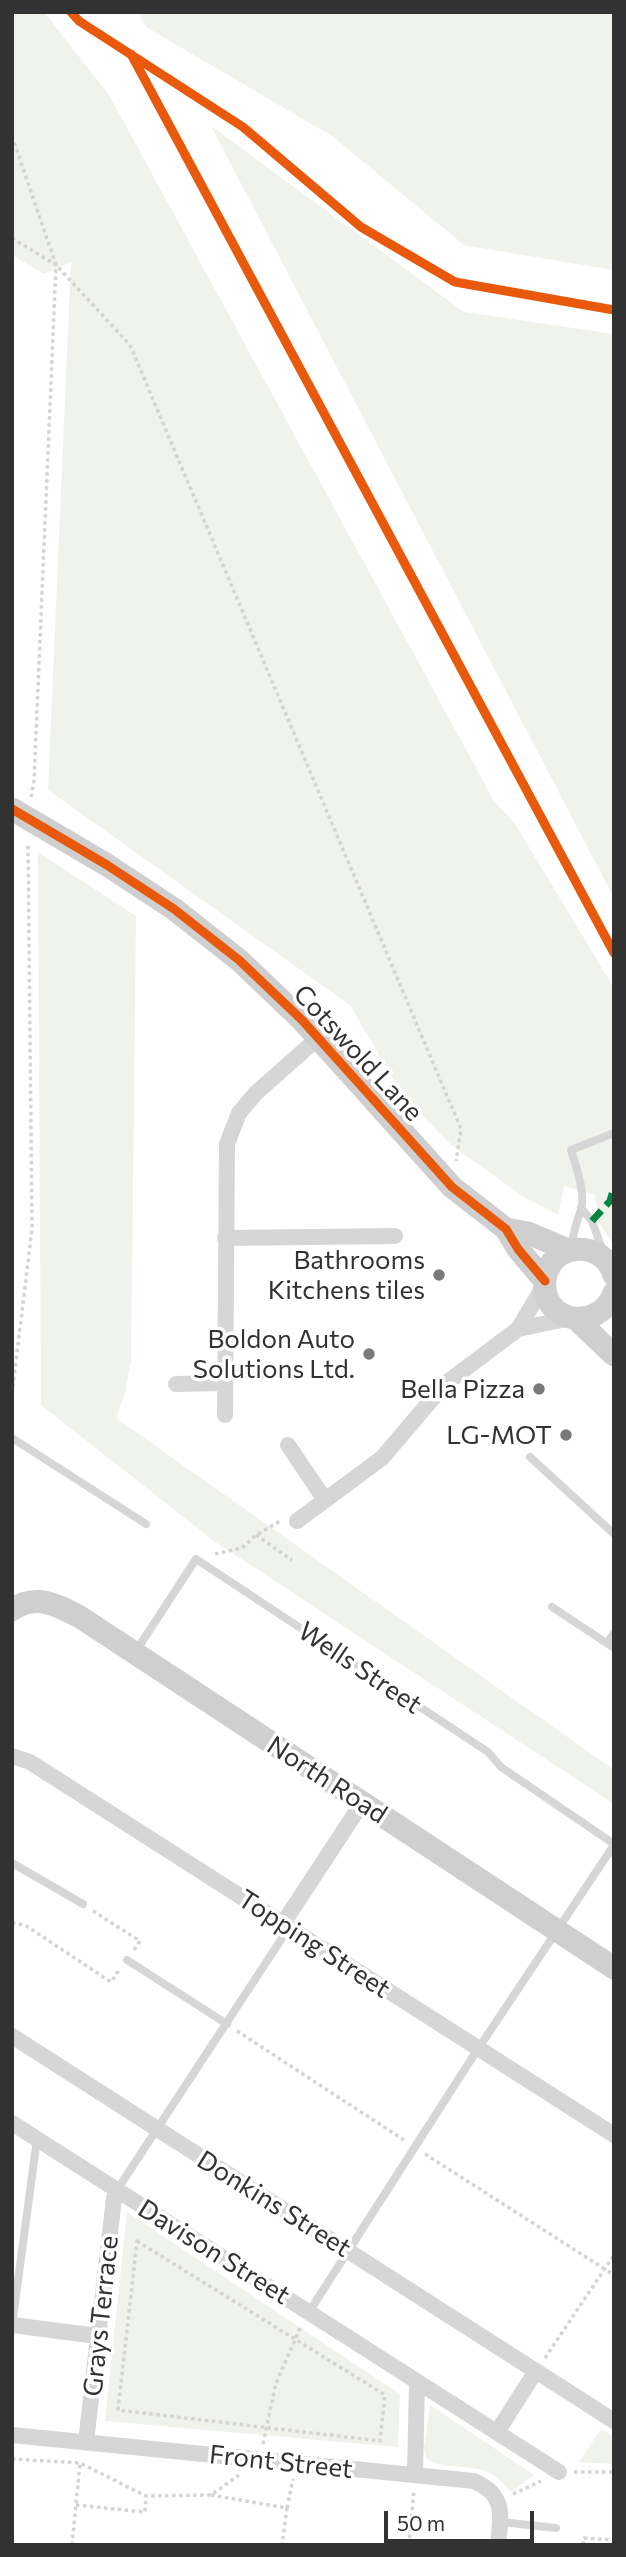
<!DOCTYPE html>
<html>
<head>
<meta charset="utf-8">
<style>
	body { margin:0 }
	#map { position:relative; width:626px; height:2557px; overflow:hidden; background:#fff; font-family:Commissioner,sans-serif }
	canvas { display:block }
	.frame { position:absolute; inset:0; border:14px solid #323232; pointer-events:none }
	.scale { position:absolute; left:384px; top:2511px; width:150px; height:32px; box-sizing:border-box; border:4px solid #323232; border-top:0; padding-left:9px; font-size:21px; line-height:24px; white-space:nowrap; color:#323232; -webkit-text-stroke:5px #fff; paint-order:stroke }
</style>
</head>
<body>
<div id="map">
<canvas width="626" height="2557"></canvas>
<div class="frame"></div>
<div class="scale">50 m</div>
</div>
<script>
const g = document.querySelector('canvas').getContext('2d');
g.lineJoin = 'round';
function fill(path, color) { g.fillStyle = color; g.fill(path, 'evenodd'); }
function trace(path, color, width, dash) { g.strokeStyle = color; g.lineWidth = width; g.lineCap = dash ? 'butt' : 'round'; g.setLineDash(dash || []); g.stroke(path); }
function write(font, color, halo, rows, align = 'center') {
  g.font = font + ' Commissioner,sans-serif'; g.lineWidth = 7; g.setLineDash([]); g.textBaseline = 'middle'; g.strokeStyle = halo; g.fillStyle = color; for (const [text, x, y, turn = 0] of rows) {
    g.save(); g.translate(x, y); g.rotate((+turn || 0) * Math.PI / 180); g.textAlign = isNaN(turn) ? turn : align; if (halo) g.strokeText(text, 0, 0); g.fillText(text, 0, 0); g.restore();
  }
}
fill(new Path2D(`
	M 12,12 L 44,12 L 109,95 L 494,801 L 515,824 L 614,988 L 614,1245 L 599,1223 L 595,1195 L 564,1186 L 558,1215 L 524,1197 L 450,1144 L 402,1094 L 350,1005 L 48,790 L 71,262 L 44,274 L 12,255 Z
	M 138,12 L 614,12 L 614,270 L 464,245 L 332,136 L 146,27 Z
	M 211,126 L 464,312 L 614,334 L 614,898 Z
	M 38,852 L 136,916 L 131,1361 L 125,1393 L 116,1418 L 614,1770 L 614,1804 L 214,1541 L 41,1405 Z
	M 127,2212 L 400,2394 L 398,2447 L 105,2421 Z
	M 430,2405 L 534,2475 L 511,2492 C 505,2486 498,2476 490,2473 C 470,2463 443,2471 426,2458 L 424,2448 Z
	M 601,2429 L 614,2437 L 614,2464 L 579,2462 Z`), '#f0f2ec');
trace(new Path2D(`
	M 12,136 L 56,265 L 130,345 L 461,1129 L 456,1161
	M 12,238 L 56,265 L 34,781 L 31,798
	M 12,1394 L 32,1229 L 28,844
	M 256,1535 L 292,1560
	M 215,1554 L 242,1548 L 256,1535 L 282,1520
	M 93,1911 L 140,1941 L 134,1950
	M 12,1923 L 25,1925 L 111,1982 L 119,1970
	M 237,2031 L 404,2140
	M 425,2154 L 614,2275
	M 137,2241 L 385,2395 L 380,2441 L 118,2410 Z
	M 545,2358 L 614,2255
	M 263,2444 L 276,2383 L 301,2326
	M 12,2459 L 80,2463 L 146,2496 L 211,2495 L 239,2475
	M 574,2472 L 614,2472
	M 513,2494 L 541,2481
	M 211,2495 L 287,2508 L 282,2545
	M 76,2505 L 145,2512 L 146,2496
	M 287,2508 L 293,2479
	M 72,2545 L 80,2463
	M 409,2545 L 414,2491
	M 583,2545 L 584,2538 L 614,2540`), '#d4d4d4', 3.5, [3.5, 3.5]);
trace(new Path2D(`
	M 581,1208 L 592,1221 L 603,1252
	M 571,1248 C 573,1234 576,1223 581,1210 C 586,1194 576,1166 571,1150 L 614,1133
	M 12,1438 L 146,1524
	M 530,1457 L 614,1534
	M 552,1607 L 614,1648
	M 607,1643 L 614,1633
	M 136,1651 L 196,1559 L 488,1752 L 501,1767 L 614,1844
	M 12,1863 L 83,1904
	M 127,1960 L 227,2024
	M 117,2190 L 288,1929
	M 309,2312 L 472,2058 L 614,1845
	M 12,2325 L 37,2139
	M 501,2522 L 556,2528`), '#d6d6d6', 8);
trace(new Path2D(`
	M 225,1238 L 395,1236
	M 518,1329 L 571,1318
	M 176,1384 L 225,1383
	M 225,1415 L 227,1144 L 239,1113 L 256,1093 L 318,1038
	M 288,1445 L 325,1500
	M 297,1521 L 382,1458 L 445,1384 L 518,1329 L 545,1284
	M 12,1756 L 30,1762 L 614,2135
	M 282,1925 L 362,1803
	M 12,2036 L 614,2421
	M 12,2123 L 559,2472
	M 12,2325 L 98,2336
	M 497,2432 L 536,2371
	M 12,2435 L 474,2481 C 506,2495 501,2515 498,2545
	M 86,2442 L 114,2198 L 117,2190
	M 415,2475 L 417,2381`), '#d6d6d6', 16);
trace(new Path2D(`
	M 12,809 L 107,865 L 174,909 L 239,960 L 302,1020 L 452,1187 L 506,1229 L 518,1249 L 545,1281
	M 506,1229 L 528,1233 L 568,1250
	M 614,1275 C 603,1238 548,1242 545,1281 C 541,1323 599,1333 614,1293
	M 576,1319 L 614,1355
	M 12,1610 C 35,1593 58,1605 80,1617 L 614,1968`), '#cfcfcf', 23);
trace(new Path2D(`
	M 592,1221 L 610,1201 L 614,1187`), '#00873e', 7, [14, 7]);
trace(new Path2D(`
	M 71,12 L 79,21 L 243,127 L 361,227 L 455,282 L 614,310
	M 131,54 L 614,953
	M 12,809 L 107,865 L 174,909 L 239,960 L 302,1020 L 452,1187 L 506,1229 L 518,1249 L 545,1281`), '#e8590c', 9);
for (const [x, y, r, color] of [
	[439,1275,7,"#7a7a7a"],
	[369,1354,7,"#7a7a7a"],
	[539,1389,7,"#7a7a7a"],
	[566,1435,7,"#7a7a7a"]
]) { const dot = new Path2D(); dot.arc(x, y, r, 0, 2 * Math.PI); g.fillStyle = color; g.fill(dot); trace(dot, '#fff', 2.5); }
write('26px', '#323232', '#fff', [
	["Cotswold Lane",358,1053,47],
	["Wells Street",360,1668,34],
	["North Road",327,1780,33],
	["Topping Street",314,1944,33],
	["Donkins Street",274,2204,32],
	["Davison Street",214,2252,32],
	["Grays Terrace",101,2316,-84],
	["Front Street",281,2462,6]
]);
write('26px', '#323232', '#fff', [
	["Bathrooms",425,1260],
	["Kitchens tiles",425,1290],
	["Boldon Auto",355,1339],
	["Solutions Ltd.",355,1369],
	["Bella Pizza",525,1389],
	["LG-MOT",552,1435]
], 'right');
</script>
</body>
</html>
